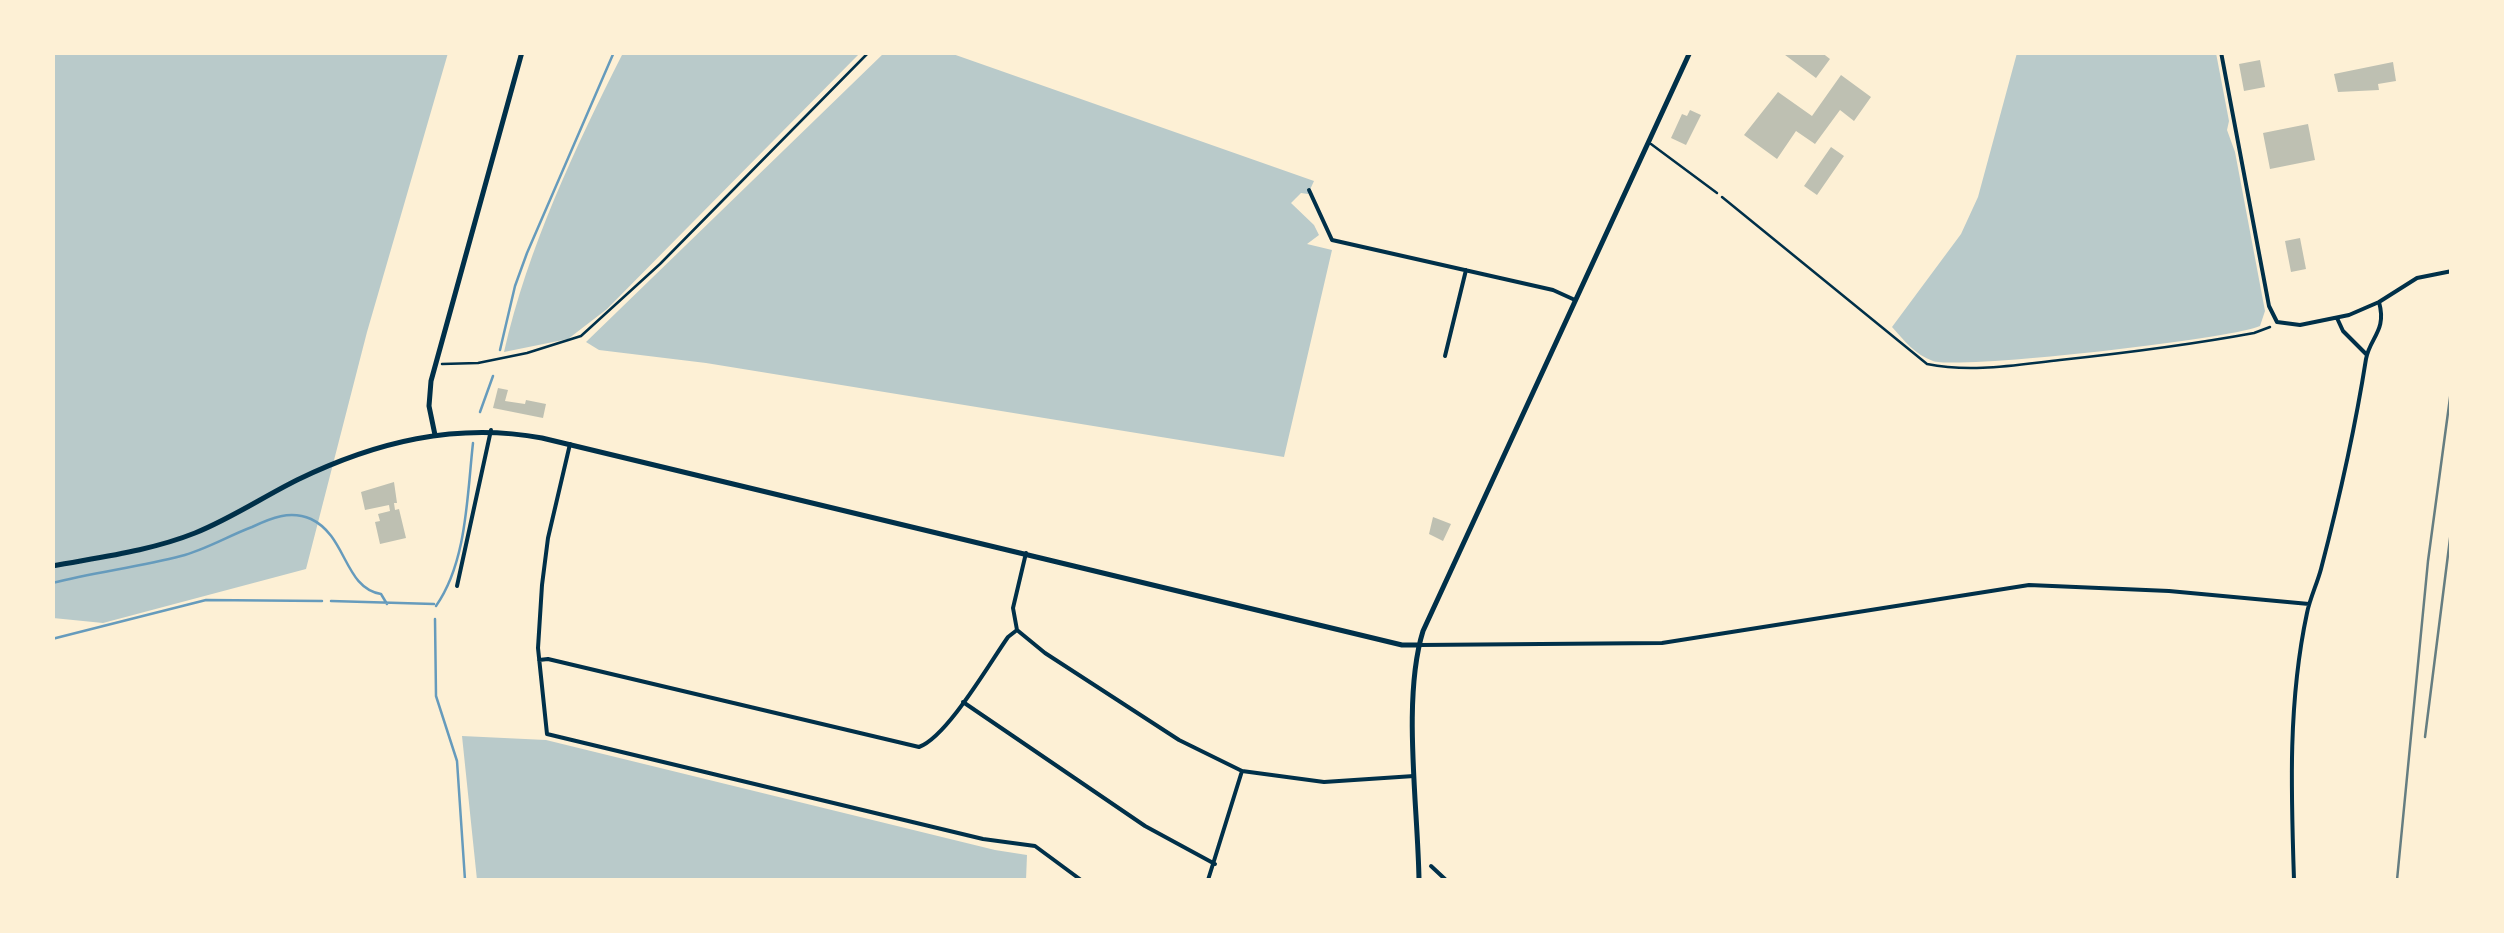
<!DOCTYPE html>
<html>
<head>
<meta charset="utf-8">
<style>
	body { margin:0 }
	#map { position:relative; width:2504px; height:933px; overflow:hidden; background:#fdf0d5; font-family:"Golos Text",sans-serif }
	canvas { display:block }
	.frame { position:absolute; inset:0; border:55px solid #fdf0d5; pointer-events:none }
</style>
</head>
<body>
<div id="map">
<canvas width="2504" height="933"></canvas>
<div class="frame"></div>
</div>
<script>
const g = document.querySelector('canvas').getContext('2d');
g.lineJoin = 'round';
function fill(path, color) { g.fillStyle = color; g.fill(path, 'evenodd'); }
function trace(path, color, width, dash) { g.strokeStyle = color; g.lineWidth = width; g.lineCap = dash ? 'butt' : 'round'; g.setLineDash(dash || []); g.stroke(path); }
fill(new Path2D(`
	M 52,53 L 448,53 L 367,332 L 306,569 L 103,623 L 53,618 Z
	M 623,53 L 860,53 L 607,309 L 568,339 L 504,352 C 528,247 575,148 623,53 Z
	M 884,53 L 950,53 L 1314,181 L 1308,194 L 1301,193 L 1291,203 L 1314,225 L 1319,235 L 1307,244 L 1332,250 L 1284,457 L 706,363 L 599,350 L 586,342 Z
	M 2017,53 L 2216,53 L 2229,121 L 2227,130 L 2235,152 L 2265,311 L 2260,326 C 2233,339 1959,370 1933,361 C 1915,355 1904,340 1892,327 L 1961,234 L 1978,197 Z
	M 462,736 L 546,740 L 995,850 L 1027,855 L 1026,880 L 477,880 Z`), '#b9caca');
trace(new Path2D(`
	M 500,350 L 515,286 L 527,253 L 614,52
	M 480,412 L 493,376
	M 52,583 C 95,572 139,567 181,556 C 205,550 228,536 252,527 C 271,518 290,510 311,519 C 347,536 344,588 381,594 L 387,604
	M 331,601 L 434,604
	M 436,606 C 467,562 467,496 473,443
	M 435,619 L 436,696 L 457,761 L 465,880
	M 52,639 L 206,600 L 322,601`), '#669bbc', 2.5);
fill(new Path2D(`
	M 1781,52 L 1821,52 L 1830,59 L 1816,78 Z
	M 2260,60 L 2265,87 L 2244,91 L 2239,64 Z
	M 2393,62 L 2396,81 L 2378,84 L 2379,90 L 2338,92 L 2334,74 Z
	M 1841,75 L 1871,97 L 1854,121 L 1840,110 L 1815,144 L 1796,131 L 1777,159 L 1744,135 L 1778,92 L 1812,116 Z
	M 1690,110 L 1701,115 L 1686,145 L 1671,138 L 1682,114 L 1687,116 Z
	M 2308,124 L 2315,160 L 2270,169 L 2263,133 Z
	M 1831,147 L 1844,156 L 1817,195 L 1804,186 Z
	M 2300,238 L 2306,269 L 2291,272 L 2285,241 Z
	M 498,388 L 508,390 L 505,401 L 525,404 L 526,400 L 546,404 L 543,418 L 493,408 Z
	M 394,482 L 397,503 L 394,503 L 395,510 L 399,509 L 406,538 L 380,544 L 375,522 L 380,521 L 378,514 L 390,511 L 389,505 L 365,510 L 361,492 Z
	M 1433,517 L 1451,524 L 1443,541 L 1429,534 Z`), '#bec0b2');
trace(new Path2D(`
	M 1722,197 L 1927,364 C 1971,373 2015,365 2060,360 C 2125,353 2189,345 2254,333 L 2270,327
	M 442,364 L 478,363 L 527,353 L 581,336 L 660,264 L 869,52`), '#003049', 2.5);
trace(new Path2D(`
	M 1651,144 L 1717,193`), '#003049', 2.5);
trace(new Path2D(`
	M 2221,52 L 2269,306 L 2277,322 L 2300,325 L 2349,315 L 2379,302 L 2417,278 L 2452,271
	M 1309,190 L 1332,240 L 1553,290 L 1575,300
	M 2337,318 L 2343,331 L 2366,354
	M 1445,356 L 1466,270
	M 570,444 L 548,538 L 542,585 L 538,648 L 547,734 L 983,839 L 1035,846 L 1081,880
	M 457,586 L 491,430
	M 1017,630 L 1045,653 L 1179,740 L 1242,771 L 1324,782 L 1414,776
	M 1420,645 L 1662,643 L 2029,585 L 2169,591 L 2309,604
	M 539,660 L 548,659 L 919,747 C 947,737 989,664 1008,637 L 1017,630 L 1013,608 L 1026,553
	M 963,702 L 1145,826 L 1215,864
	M 1431,866 L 1446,880
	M 1208,880 L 1242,771
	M 2294,880 C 2291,790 2288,702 2307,613 C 2310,598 2317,584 2321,569 C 2339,500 2355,429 2366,359 C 2370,337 2387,331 2379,302`), '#003049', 4);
trace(new Path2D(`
	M 435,435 L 429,406 L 431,381 L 522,52
	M 52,566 C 100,557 150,551 195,533 C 230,519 263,497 297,480 C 375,442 456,422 542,438 L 1402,645 L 1419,645
	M 1419,880 C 1418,807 1402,699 1423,631 L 1690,52`), '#003049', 5);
trace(new Path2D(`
	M 2425,737 L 2452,523
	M 2397,880 L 2428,561 L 2452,383`), '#657d81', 2.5);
</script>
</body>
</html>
